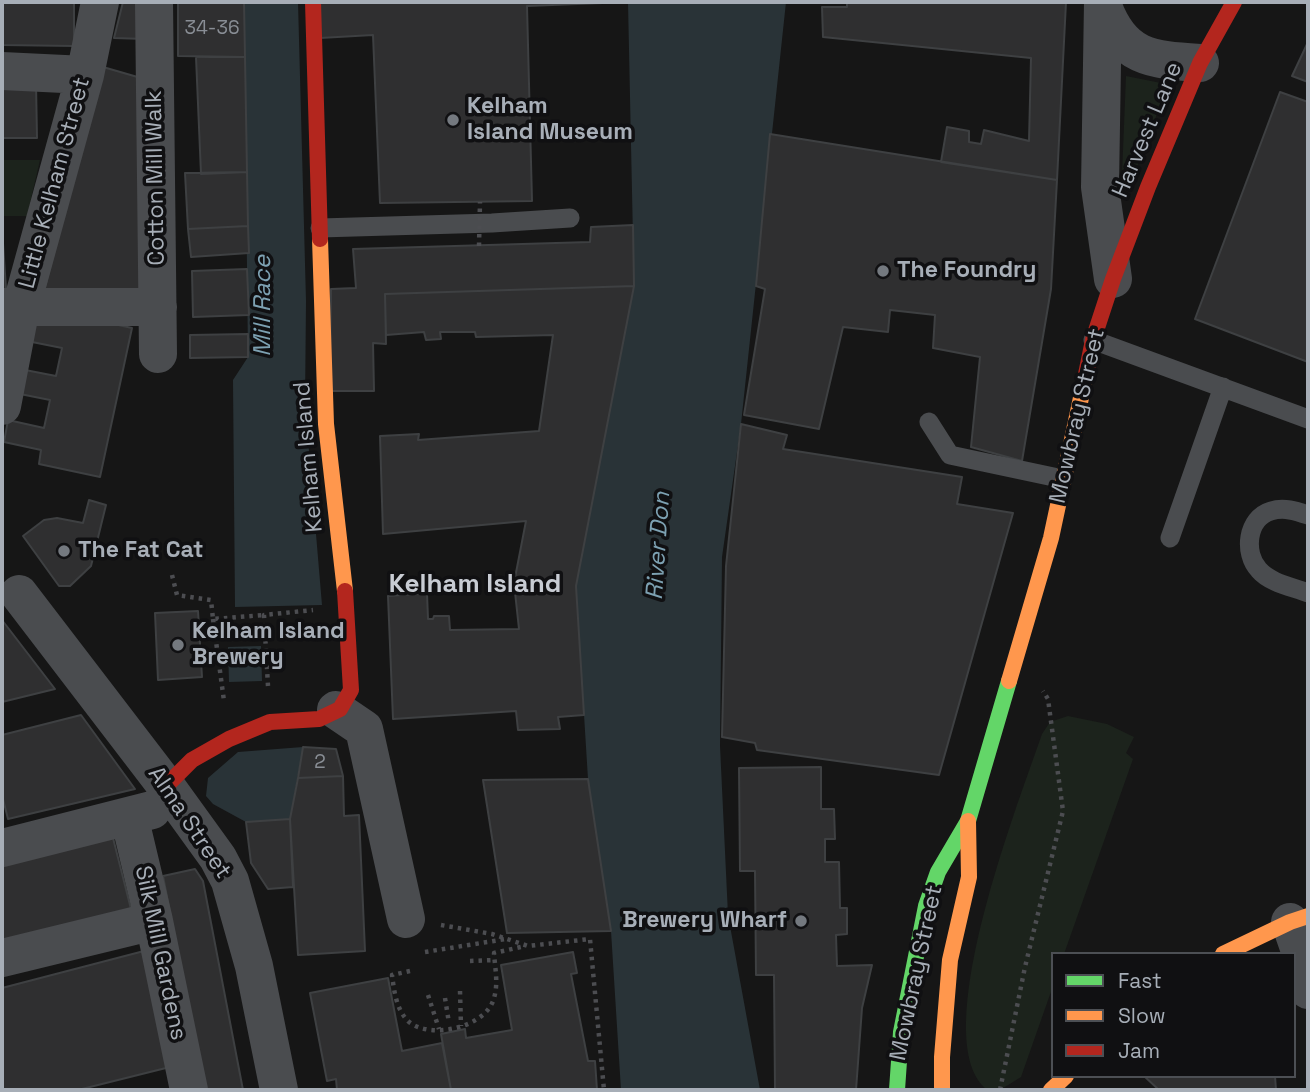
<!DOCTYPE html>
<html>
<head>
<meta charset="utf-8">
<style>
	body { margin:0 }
	#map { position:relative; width:1310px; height:1092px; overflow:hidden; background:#161616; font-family:"Space Grotesk",sans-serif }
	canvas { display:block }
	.frame { position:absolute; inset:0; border:4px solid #a7aeb7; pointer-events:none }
	.legend { position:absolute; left:1051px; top:952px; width:245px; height:126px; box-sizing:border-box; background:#101012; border:2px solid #4c4f54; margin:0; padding:9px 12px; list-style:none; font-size:21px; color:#a7aeb7 }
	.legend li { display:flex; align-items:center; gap:14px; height:35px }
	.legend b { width:35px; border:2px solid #4c4f54 }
</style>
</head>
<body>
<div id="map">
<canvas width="1310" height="1092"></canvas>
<div class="frame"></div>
<ul class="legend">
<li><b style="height:9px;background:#63d668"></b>Fast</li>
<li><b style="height:9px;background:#ff974d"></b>Slow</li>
<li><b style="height:9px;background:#b3261e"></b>Jam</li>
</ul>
</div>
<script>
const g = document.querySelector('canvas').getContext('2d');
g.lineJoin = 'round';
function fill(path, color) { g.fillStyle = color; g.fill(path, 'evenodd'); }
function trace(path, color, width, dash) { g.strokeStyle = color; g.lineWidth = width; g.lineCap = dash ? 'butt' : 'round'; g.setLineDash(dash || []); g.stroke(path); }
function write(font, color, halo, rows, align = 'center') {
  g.font = font + ' "Space Grotesk",sans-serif'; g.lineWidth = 7; g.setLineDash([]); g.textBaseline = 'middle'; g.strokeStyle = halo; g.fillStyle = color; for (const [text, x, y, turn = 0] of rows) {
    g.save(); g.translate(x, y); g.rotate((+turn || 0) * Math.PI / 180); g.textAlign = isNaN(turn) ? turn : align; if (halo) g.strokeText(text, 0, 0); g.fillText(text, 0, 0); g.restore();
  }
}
fill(new Path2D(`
	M 1126,76 L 1166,84 L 1153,126 L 1133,177 L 1122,175 Z
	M 2,160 L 40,160 L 27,216 L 2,216 Z
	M 1068,716 L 1107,724 L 1134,737 L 1126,753 L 1133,759 L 1064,954 L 1053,954 L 1053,986 L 1021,1077 L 1000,1090 L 988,1090 C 924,1043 1020,799 1042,734 L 1050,722 Z`), '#1c231c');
fill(new Path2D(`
	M 244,2 L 298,2 L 306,301 L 305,404 L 322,605 L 235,607 L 233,380 L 248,357 Z
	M 628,2 L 786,2 L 741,424 L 722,557 L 720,746 L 728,915 L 760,1090 L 621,1090 L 611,931 L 588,779 L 576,586 L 634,286 Z
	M 261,646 L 262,681 L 229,682 L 228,647 Z
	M 303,747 L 290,819 L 293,887 L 268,889 L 246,822 L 213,804 L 206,796 L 208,778 L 238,752 Z`), '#293337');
const building = new Path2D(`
	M 2,2 L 74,2 L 74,46 L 2,45 Z
	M 123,2 L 143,2 L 145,39 L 114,38 Z
	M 178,2 L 244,2 L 245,57 L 178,56 Z
	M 319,2 L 628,2 L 527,6 L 532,201 L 380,203 L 373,35 L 320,38 Z
	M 847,2 L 1066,2 L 1057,180 L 941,162 L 947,127 L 969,131 L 969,142 L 981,144 L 984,130 L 1029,141 L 1031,58 L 823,37 L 822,7 L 847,7 Z
	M 1308,42 L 1308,82 L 1292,76 Z
	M 196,57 L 245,57 L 247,172 L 201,174 Z
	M 103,67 L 141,78 L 140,291 L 44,291 Z
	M 36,83 L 37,138 L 2,138 L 2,84 Z
	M 1280,92 L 1308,102 L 1308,362 L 1195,319 Z
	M 770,134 L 1057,180 L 1051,289 L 1022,461 L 971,447 L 980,357 L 933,348 L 935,315 L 890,310 L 888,332 L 843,327 L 819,429 L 744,415 L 765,289 L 756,286 Z
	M 247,172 L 248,226 L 188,229 L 185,173 Z
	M 633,225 L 634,286 L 385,294 L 386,344 L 373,343 L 374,391 L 330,391 L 331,289 L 356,288 L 353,249 L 590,242 L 591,227 Z
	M 248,226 L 249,253 L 191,257 L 188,229 Z
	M 2,228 L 6,289 L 2,289 Z
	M 247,269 L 249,315 L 193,317 L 192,271 Z
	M 634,286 L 576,586 L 584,715 L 558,717 L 560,729 L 518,730 L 516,711 L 393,719 L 388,596 L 427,593 L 428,619 L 433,619 L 434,616 L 449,616 L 450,630 L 519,629 L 514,583 L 526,521 L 383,534 L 380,436 L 419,434 L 418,440 L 539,431 L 553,335 L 476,337 L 475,332 L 440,332 L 441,339 L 426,340 L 424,332 L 386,335 L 385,294 Z
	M 69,314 L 132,328 L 100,477 L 39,464 L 41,450 L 4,442 L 8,420 L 44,428 L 50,400 L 15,393 L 20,369 L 56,376 L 62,348 L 27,341 L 32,318 Z
	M 248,334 L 248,357 L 190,358 L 190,335 Z
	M 741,424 L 787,435 L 783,449 L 962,477 L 957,504 L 1013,513 L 939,775 L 757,750 L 755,743 L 722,737 L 726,566 Z
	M 89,500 L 106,505 L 91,566 L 70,586 L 59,586 L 23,536 L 44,520 L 57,518 L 83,523 Z
	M 198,611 L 202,677 L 158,680 L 155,613 Z
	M 2,620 L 55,689 L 2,702 Z
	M 81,715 L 135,789 L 8,819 L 2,795 L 2,735 Z
	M 303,747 L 336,749 L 343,776 L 298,778 Z
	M 821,767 L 821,809 L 834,809 L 835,839 L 825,839 L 825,862 L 839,862 L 840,908 L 847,908 L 847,934 L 836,935 L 837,966 L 872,965 L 862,1008 L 856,1090 L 775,1090 L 774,975 L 756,975 L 755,871 L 740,871 L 739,768 Z
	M 343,776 L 344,816 L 359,815 L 365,951 L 298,955 L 290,819 L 298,778 Z
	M 588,779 L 611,931 L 507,933 L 483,780 Z
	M 290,819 L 293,887 L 268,889 L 251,863 L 246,822 Z
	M 112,834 L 132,913 L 2,946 L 2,862 Z
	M 195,869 L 203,881 L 243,1090 L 204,1090 L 163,876 Z
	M 144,951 L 174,1066 L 78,1090 L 2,1090 L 2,988 Z
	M 573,952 L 577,973 L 571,974 L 588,1061 L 595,1061 L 597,1090 L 451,1090 L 441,1034 L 465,1029 L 466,1038 L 512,1030 L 501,965 Z
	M 388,978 L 402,1051 L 442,1043 L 451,1090 L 337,1090 L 336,1079 L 327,1081 L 310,993 Z
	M 1144,1076 L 1275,1076 L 1276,1090 L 1159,1090 Z`);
fill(building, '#2f2f30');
trace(building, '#3e4042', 2);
trace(new Path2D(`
	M 172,575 L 177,595 L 211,600 L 213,619 L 264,615
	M 213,619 L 224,701
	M 268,686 L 264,615 L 313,610
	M 441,925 L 492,934 L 528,946 L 590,939 L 604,1090
	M 425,952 L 506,939
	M 470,961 L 494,960
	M 410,971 L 392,975 C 394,990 396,1009 408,1021 C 429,1040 483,1028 493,1001 C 499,985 495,969 494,953 L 525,946
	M 460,991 L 461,1026
	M 428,995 L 439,1029
	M 445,998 L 449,1023
	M 1000,1090 L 1025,967 L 1063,811 L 1048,699 L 1043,691`), '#4c4d51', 4.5, [3.5, 5]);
trace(new Path2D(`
	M 320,228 L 492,223 L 570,218
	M 1093,340 L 1308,419
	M 929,422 L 950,455 L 1063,479
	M 1308,515 C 1296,511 1284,507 1271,511 C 1247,518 1243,553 1259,570 C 1270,583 1293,587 1308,593
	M 1170,538 L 1223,387`), '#4a4c4f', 19);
trace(new Path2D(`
	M 154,2 L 158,354
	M 1103,2 L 1100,187 L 1113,279
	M 1103,6 C 1122,58 1151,60 1200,63
	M 2,71 L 85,75
	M 2,307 L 158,307
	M 2,406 L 21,307 L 85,75 L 100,2
	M 19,594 L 166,786 L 218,858 L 230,881 L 254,966 L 279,1090
	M 336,710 L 364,729 L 406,919
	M 129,816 L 154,921 L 189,1090
	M 2,848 L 152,810
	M 1290,922 L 1307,971 L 1308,990
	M 2,958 L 154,921`), '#4a4c4f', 38);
trace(new Path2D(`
	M 897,1090 L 901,1032 L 926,906 L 938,872 L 968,821 L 1009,681`), '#63d668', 16);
trace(new Path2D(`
	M 320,239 L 326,424 L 345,591
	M 1009,681 L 1051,538 L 1085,379
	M 1223,954 L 1290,922 L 1308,916
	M 942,1090 L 942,1057 L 950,960 L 969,877 L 968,821
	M 1051,1090 L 1066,1076`), '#ff974d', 16);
trace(new Path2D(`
	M 313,2 L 320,239
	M 1085,379 L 1093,340 L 1113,279 L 1148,187 L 1200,63 L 1234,2
	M 166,786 L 192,760 L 229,739 L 270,722 L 319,719 L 340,709 L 351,690 L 345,591`), '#b3261e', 16);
trace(new Path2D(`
	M 479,246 L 480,202`), '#4c4d51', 4.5, [3.5, 5]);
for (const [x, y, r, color] of [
	[453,120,7,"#74797f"],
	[883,271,7,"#74797f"],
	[64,551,7,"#74797f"],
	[178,645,7,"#74797f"],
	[801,921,7,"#74797f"]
]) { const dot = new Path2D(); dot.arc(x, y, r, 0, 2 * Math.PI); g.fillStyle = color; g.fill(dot); trace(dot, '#101012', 2.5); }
write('19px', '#898e95', null, [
	["34-36",212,29],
	["2",320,763]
]);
write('bold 23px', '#a7aeb7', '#101012', [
	["Kelham",467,107],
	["Island Museum",467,133],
	["The Foundry",897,271],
	["The Fat Cat",78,551],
	["Kelham Island",192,632],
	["Brewery",192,658],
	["Brewery Wharf",787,921,"right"]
], 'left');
write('23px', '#a7aeb7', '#101012', [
	["Harvest Lane",1148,130,-67],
	["Cotton Mill Walk",156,178,-91],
	["Little Kelham Street",55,183,-75],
	["Mowbray Street",1078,416,-77],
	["Kelham Island",309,457,-95],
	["Alma Street",189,823,56],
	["Silk Mill Gardens",160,953,78],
	["Mowbray Street",917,973,-78]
]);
write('italic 24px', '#7da1b2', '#101012', [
	["Mill Race",263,306,-90],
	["River Don",659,546,-86]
]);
write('bold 26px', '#c8ccd3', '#101012', [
	["Kelham Island",475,585]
]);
</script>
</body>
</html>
